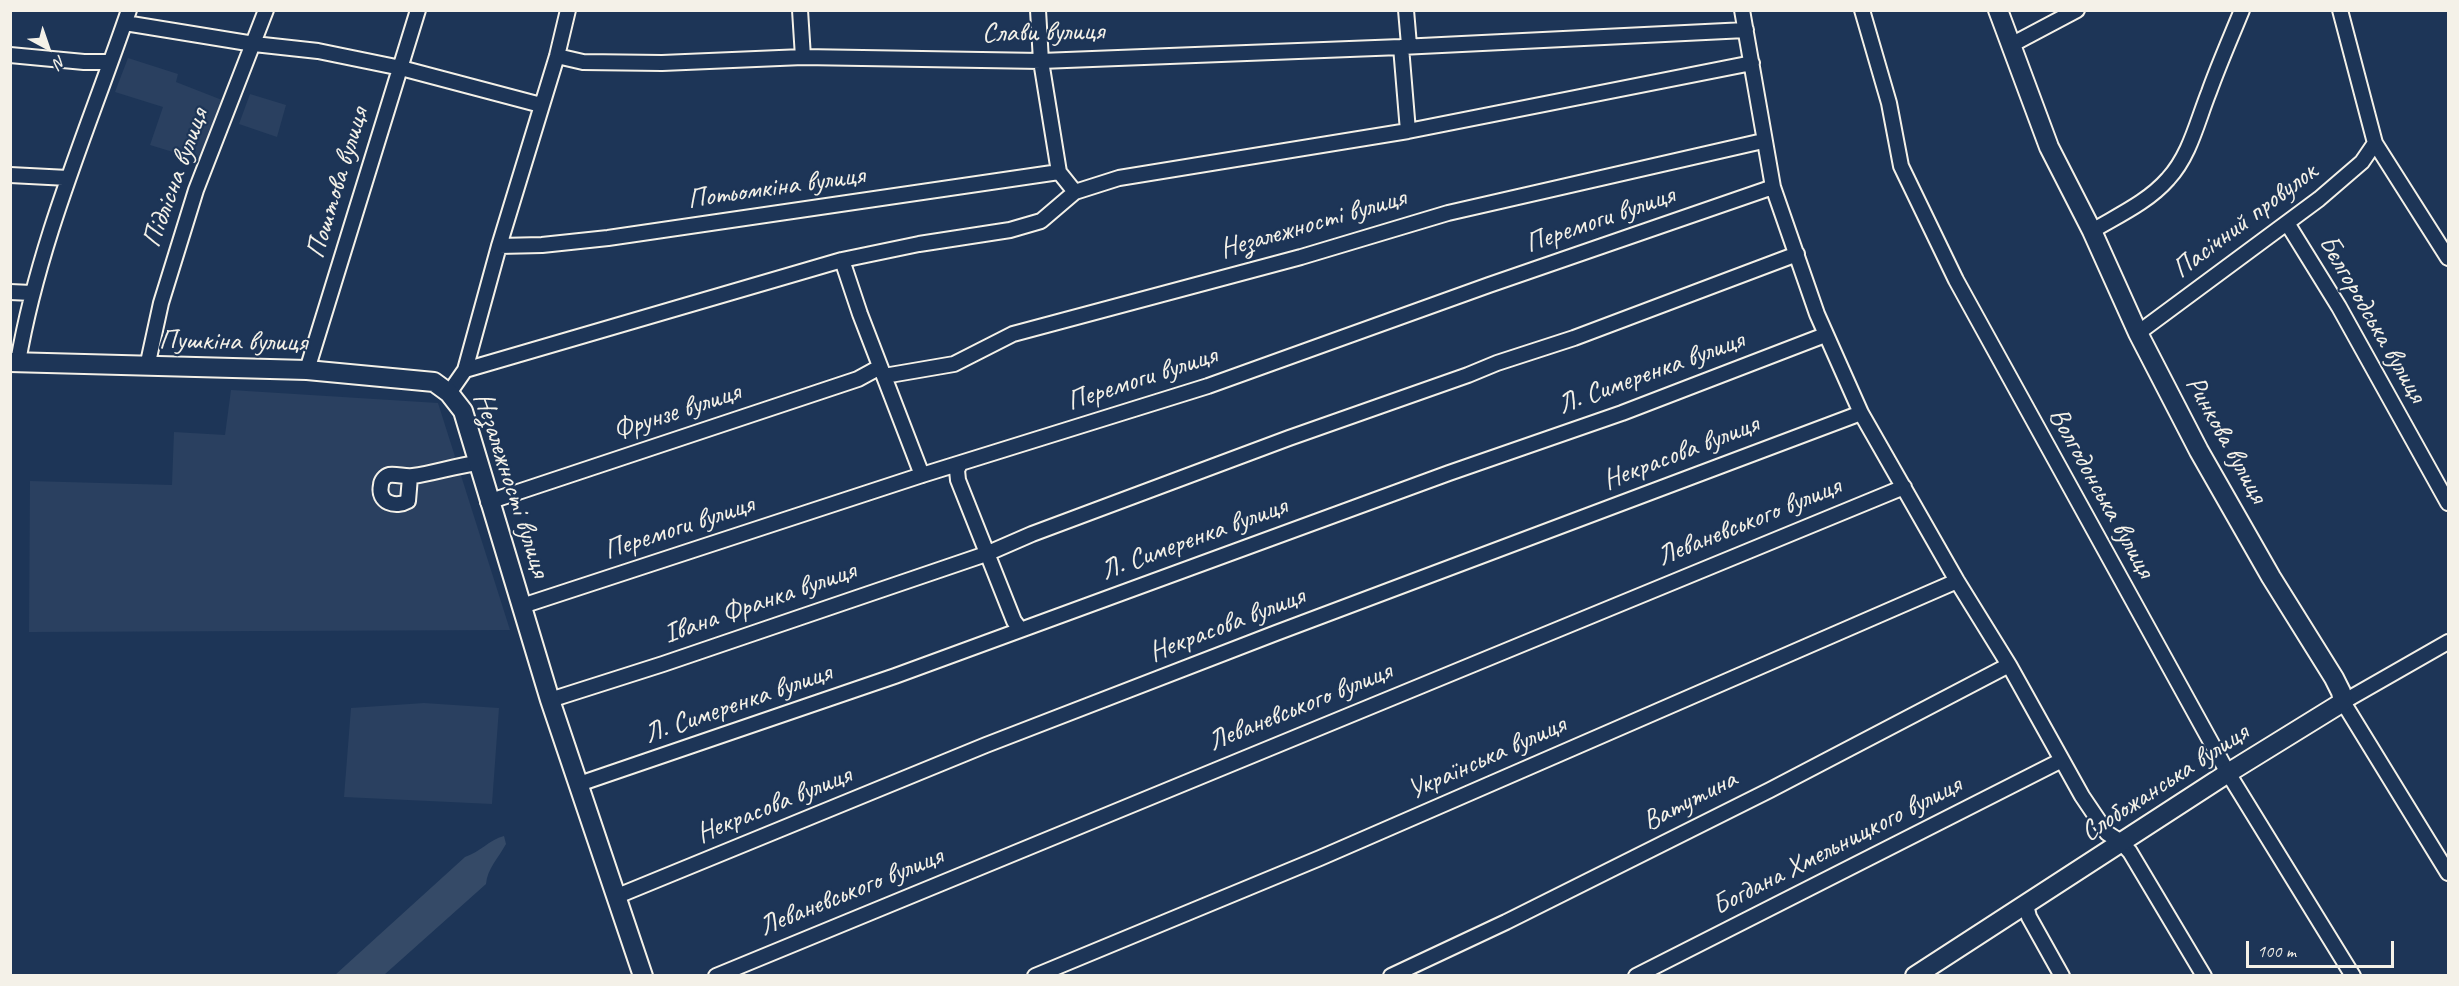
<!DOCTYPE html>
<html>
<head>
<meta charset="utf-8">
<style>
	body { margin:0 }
	#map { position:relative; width:2459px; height:986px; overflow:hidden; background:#1d3557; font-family:Caveat,sans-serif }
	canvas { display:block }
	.frame { position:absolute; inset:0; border:12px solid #f4f1e8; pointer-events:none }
	.north { position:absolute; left:18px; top:18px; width:60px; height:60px; -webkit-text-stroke:4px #1d3557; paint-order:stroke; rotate:140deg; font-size:16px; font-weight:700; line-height:24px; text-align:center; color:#f4f1e8 }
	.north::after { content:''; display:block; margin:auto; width:21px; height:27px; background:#f4f1e8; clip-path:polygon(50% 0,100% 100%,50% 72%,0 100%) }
	.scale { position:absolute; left:2246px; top:941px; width:148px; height:27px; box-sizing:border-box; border:3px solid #f4f1e8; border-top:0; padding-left:8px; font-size:18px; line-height:21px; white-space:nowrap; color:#f4f1e8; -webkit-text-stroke:4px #1d3557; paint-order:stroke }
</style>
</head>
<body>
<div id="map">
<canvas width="2459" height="986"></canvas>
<div class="frame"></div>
<div class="north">N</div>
<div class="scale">100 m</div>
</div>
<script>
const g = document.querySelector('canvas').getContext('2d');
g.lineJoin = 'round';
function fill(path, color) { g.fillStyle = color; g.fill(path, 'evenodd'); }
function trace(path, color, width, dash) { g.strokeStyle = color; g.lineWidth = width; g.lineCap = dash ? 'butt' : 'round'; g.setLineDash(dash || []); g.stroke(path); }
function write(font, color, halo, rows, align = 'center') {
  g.font = font + ' Caveat,sans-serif'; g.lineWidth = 4.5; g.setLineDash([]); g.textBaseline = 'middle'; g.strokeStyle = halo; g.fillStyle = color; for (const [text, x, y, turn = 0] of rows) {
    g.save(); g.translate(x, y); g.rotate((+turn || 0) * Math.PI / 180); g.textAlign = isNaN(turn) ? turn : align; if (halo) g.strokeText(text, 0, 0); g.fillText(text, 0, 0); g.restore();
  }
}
fill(new Path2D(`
	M 128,58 L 178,74 L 176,82 L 222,100 L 199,160 L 150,145 L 163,107 L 115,92 Z
	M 250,94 L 286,105 L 277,137 L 239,124 Z
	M 231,390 L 438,403 L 510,630 L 29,632 L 30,481 L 172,485 L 174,432 L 225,435 Z
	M 424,703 L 499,708 L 492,804 L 344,797 L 351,708 Z`), '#2a4060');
fill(new Path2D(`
	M 504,836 L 506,844 C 499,857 487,869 486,884 L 384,975 L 335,975 L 465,857 C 480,852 489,840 504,836 Z`), '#354a67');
const minor = new Path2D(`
	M 800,10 L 803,57
	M 1038,10 L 1041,61 L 1059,172 L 1075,192
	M 1406,10 L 1409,45
	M 1742,10 L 1773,187 L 1817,314 L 1861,413 L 1957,581 L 2009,665 L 2082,796 L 2107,833 L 2121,842 L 2130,852 L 2204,976
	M 1862,10 L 1889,103 L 1901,166 L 1956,280 L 2228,773 L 2353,976
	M 2340,10 L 2375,143 L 2448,258
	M 125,23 L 254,44 L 318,51 L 401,68 L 541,105
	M 2011,45 L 2077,10
	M 1401,47 L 1408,131
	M 10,55 L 84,62 L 110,62
	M 557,56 L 583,62 L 662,63 L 803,57 L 1041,61 L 1401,47 L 1746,30
	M 10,175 L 68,178
	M 2287,223 L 2339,307 L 2448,503
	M 2092,231 C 2117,216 2148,202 2168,179 C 2190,155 2197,122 2209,92 C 2219,64 2231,37 2242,10
	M 499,246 L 542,245 L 608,238 L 1059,172
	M 842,260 L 860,314 L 922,475
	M 10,292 L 32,293
	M 2138,333 L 2319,199 L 2362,162 L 2375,143
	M 18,362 C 39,240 89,127 129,10
	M 147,367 L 161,303 L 196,190 L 266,10
	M 307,370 L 418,10
	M 465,370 L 842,260 L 919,244 L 1010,230 L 1041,221 L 1075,192 L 1119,178 L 1408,131 L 1752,63
	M 884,376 L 954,364 L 1013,334 L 1301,257 L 1448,213 L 1763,141
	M 449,393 L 465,370 L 499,246 L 557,56 L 568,10
	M 960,464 L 957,470 L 958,480 L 1014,621 L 1020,629
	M 410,477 L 408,501 C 396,508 377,503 381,485 C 381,481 385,476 389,475 C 397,474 405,477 413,476 C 434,473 455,466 477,463
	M 488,502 L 858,379 L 880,367
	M 522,606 L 922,475 L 1208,386 L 1489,285 L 1773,187
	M 2448,642 L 2343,702 L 2448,873
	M 550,700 L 663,664 L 986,554 L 1032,534 L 1289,438 L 1468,375 L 1497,363 L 1574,338 L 1797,254
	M 579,784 L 895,676 L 1449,473 L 1622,413 L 1825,335
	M 615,897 L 986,745 L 1276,633 L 1861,413
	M 2026,905 L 2029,917 L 2062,976
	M 716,976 L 1904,487
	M 1035,976 L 1320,858 L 1957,581
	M 1391,976 L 1506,922 L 1770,790 L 2009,665
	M 1636,976 L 2060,761`);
const major = new Path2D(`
	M 10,362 L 307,370 L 434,382 L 449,393 L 463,411 L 550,700 L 643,976
	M 1915,976 L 2228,773 L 2343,702 L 2341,692 L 2334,678 L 2271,577 L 2199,451 L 2138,333 L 2092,231 L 2049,147 L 1998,10`);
trace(minor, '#f4f1e8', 18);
trace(major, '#f4f1e8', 22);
trace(minor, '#1d3557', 14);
trace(major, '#1d3557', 18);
write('28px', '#f4f1e8', '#1d3557', [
	["Слави вулиця",1043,33,-1],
	["Підлісна вулиця",176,178,-70],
	["Поштова вулиця",338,183,-73],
	["Потьомкіна вулиця",776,188,-8],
	["Перемоги вулиця",1600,220,-19],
	["Пасічний провулок",2245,221,-37],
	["Незалежності вулиця",1313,224,-16],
	["Бєлгородська вулиця",2372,319,60],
	["Пушкіна вулиця",233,342,1],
	["Л. Симеренка вулиця",1651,373,-20],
	["Перемоги вулиця",1142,379,-18],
	["Фрунзе вулиця",677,412,-18],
	["Ринкова вулиця",2226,440,61],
	["Некрасова вулиця",1681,453,-21],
	["Незалежності вулиця",511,485,72],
	["Волгодонська вулиця",2101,493,61],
	["Леваневського вулиця",1749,522,-22],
	["Перемоги вулиця",679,528,-18],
	["Л. Симеренка вулиця",1194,539,-20],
	["Івана Франка вулиця",760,603,-19],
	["Некрасова вулиця",1227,625,-21],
	["Л. Симеренка вулиця",738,704,-19],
	["Леваневського вулиця",1300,707,-22],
	["Українська вулиця",1487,758,-24],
	["Слобожанська вулиця",2165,783,-33],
	["Ватутина",1690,801,-27],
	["Некрасова вулиця",774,805,-22],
	["Богдана Хмельницкого вулиця",1837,846,-27],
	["Леваневського вулиця",851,892,-22]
]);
</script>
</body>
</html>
